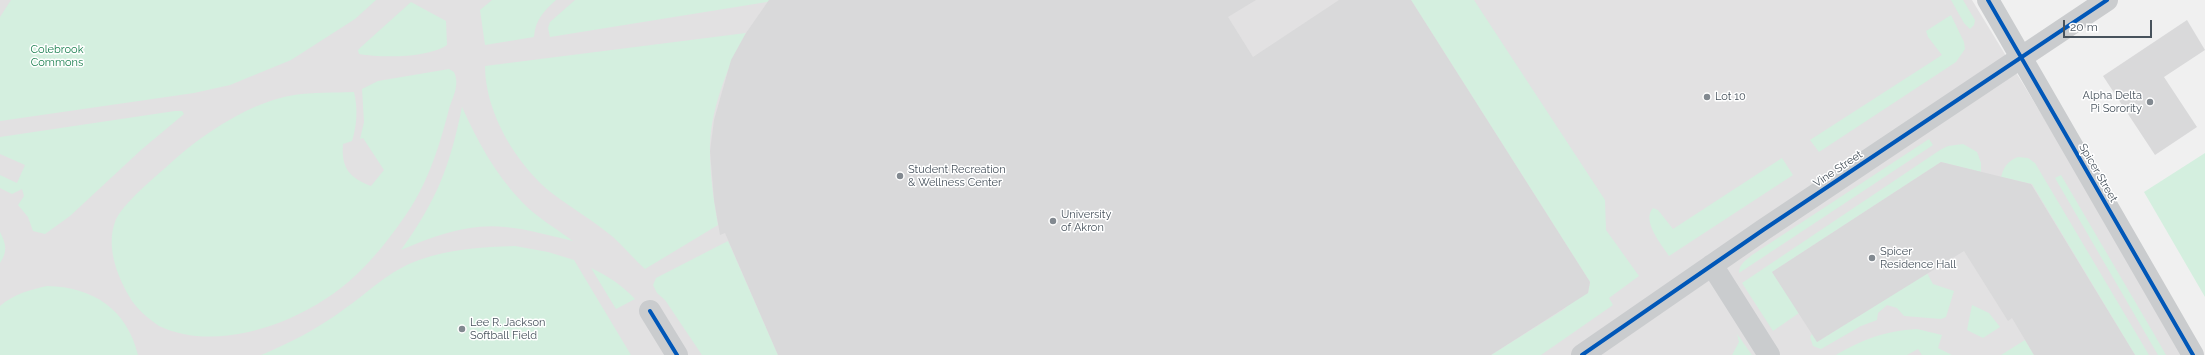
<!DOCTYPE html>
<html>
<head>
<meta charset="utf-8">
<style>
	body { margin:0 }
	#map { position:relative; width:2205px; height:355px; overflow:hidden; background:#f0f0f0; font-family:Raleway,sans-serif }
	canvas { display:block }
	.scale { position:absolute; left:2063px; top:20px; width:89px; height:18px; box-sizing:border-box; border:2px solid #47525c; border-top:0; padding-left:5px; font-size:12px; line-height:14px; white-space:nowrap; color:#47525c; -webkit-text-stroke:3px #fff; paint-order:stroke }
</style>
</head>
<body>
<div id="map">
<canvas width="2205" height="355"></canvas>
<div class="scale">20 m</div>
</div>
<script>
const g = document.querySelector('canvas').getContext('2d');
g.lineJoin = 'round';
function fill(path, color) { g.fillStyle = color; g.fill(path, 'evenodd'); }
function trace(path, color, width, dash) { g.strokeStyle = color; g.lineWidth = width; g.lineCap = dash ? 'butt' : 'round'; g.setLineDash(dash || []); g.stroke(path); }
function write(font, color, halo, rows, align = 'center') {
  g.font = font + ' Raleway,sans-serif'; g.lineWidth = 3; g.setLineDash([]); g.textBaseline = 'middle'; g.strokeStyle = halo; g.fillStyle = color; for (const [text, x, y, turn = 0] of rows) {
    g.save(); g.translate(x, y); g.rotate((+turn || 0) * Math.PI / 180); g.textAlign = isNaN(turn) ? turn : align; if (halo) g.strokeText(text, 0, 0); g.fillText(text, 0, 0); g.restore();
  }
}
fill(new Path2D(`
	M 0,0 L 1972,0 L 2188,355 L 0,355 Z`), '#e2e1e2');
fill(new Path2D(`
	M 11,0 L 376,0 L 355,19 L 291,60 L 230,85 L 194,93 L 0,121 L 0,17 Z
	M 492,0 L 556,0 C 544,11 535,20 534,37 L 485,45 L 480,10 Z
	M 575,0 L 770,0 L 767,2 L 550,37 L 548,28 L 550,22 Z
	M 1411,0 L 1474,0 L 1605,200 L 1606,230 L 1639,276 L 1609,298 L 1613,305 L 1541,355 L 1491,355 L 1566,308 L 1563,304 L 1588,293 L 1590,282 Z
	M 1951,0 L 1963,0 L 1975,20 L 1974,25 L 1970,29 L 1964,23 Z
	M 411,2 L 446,21 L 447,45 C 428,58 382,58 359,54 L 358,50 L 361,47 Z
	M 1951,15 L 1964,42 L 1965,49 L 1956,62 L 1819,152 L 1810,140 L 1942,55 L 1928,37 L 1926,31 Z
	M 746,33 C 727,67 709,113 710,152 C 710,177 714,201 718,225 L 645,269 C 634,259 624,247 613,237 C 594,221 573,209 553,194 C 517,166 485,113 485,66 Z
	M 449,69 L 454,72 C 460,85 453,96 449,109 C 439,148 427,186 403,219 C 389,239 374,258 356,275 C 309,320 220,355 159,326 C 148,318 136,309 129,296 C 117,275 106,247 115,222 C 121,204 159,174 174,160 C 204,133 253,101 294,95 C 313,92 334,93 354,92 C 358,109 357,125 352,141 L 343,144 C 341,167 349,178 371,186 L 384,170 L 363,138 L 360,139 L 364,122 L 362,89 L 378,81 Z
	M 462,107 C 478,142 495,174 522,202 C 536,217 557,229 573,241 C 551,236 528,229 505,227 C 469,223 434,236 401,250 C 437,200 450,166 462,107 Z
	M 175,111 L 182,111 L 184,114 L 141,150 L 70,216 L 45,234 L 33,231 L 28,217 L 18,205 L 24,196 L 22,189 L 12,194 L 0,188 L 0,175 L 17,183 L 25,165 L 0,154 L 0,137 Z
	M 1929,139 L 1933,145 L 1739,273 C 1739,264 1745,261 1752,255 Z
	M 1963,144 L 1977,152 L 1981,163 L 1981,172 L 1941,162 L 1772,272 L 1799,313 L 1773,331 L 1742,283 L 1940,150 L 1948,146 Z
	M 2205,153 L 2205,297 L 2144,192 Z
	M 2018,157 L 2028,158 L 2035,163 L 2149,355 L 2135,355 L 2032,184 L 2001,177 C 2004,166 2008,161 2018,157 Z
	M 1782,158 L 1793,175 L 1669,256 C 1662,245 1641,221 1653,208 L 1658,210 L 1673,229 Z
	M 2061,175 L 2154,334 L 2166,355 L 2158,355 L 2055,178 Z
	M 0,232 C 6,244 8,251 0,263 Z
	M 728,241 L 778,355 L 702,355 L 665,300 L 657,293 L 653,285 L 656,278 Z
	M 515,246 L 548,252 L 574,260 L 631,355 L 261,355 C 290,343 317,329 343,310 C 369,292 388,271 419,260 C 450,249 482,247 515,246 Z
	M 591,268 C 608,276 622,285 635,299 L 616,309 Z
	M 1927,273 L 1933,284 L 1954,291 L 1946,317 L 1941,319 L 1904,316 L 1897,308 L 1887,305 L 1878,313 L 1877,320 L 1861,326 L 1821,349 L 1813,346 L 1810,337 L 1812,334 L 1817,342 Z
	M 47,286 C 93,287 127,309 138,355 L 0,355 L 0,306 C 14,294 29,290 47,286 Z
	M 1972,305 L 1989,313 L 2000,327 L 1983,338 L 1967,330 Z
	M 1917,329 L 1942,335 L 1938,348 L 1952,355 L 1922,355 L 1918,349 L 1907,355 L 1836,355 C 1864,339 1884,331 1917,329 Z
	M 1737,334 L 1752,355 L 1732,355 L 1739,342 Z
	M 2025,340 L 2034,355 L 2001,355 Z`), '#d4efdf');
fill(new Path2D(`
	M 769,0 L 1256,0 L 1228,17 L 1253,57 L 1339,0 L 1411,0 L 1590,282 L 1588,293 L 1491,355 L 778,355 L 725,233 L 720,235 L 714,200 L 710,151 L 714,120 L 731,60 L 746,33 Z
	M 2187,20 L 2205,50 L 2164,77 L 2197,127 L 2155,155 L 2103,76 Z
	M 1941,162 L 2031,184 L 2135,355 L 2034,355 L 2012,318 L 2008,321 L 1964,251 L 1817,342 L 1772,272 Z`), '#d9d9da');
trace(new Path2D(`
	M 1988,0 L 2193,355
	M 1712,265 L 1769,355
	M 650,311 L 677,355
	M 1582,355 L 1763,230 L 2107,0`), '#caccce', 22);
trace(new Path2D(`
	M 1988,0 L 2193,355
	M 650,311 L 677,355
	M 1582,355 L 1763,230 L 2107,0`), '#0057b8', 4);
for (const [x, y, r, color] of [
	[1707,97,4,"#828990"],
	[2150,102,4,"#828990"],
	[900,176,4,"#828990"],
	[1053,221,4,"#828990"],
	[1872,258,4,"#828990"],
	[462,329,4,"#828990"]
]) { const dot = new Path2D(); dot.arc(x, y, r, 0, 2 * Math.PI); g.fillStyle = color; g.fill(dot); trace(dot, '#fff', 1.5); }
write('11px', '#177e4c', '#fff', [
	["Colebrook",57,50],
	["Commons",57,63]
]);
write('11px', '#47525c', '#fff', [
	["Alpha Delta",2142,96,"right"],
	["Pi Sorority",2142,109,"right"],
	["Lot 10",1715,97],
	["Student Recreation",908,170],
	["& Wellness Center",908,183],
	["University",1061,215],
	["of Akron",1061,228],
	["Spicer",1880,252],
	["Residence Hall",1880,265],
	["Lee R. Jackson",470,323],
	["Softball Field",470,336]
], 'left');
write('11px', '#47525c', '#fff', [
	["Vine Street",1838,169,-34],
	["Spicer Street",2098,173,60]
]);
</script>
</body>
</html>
